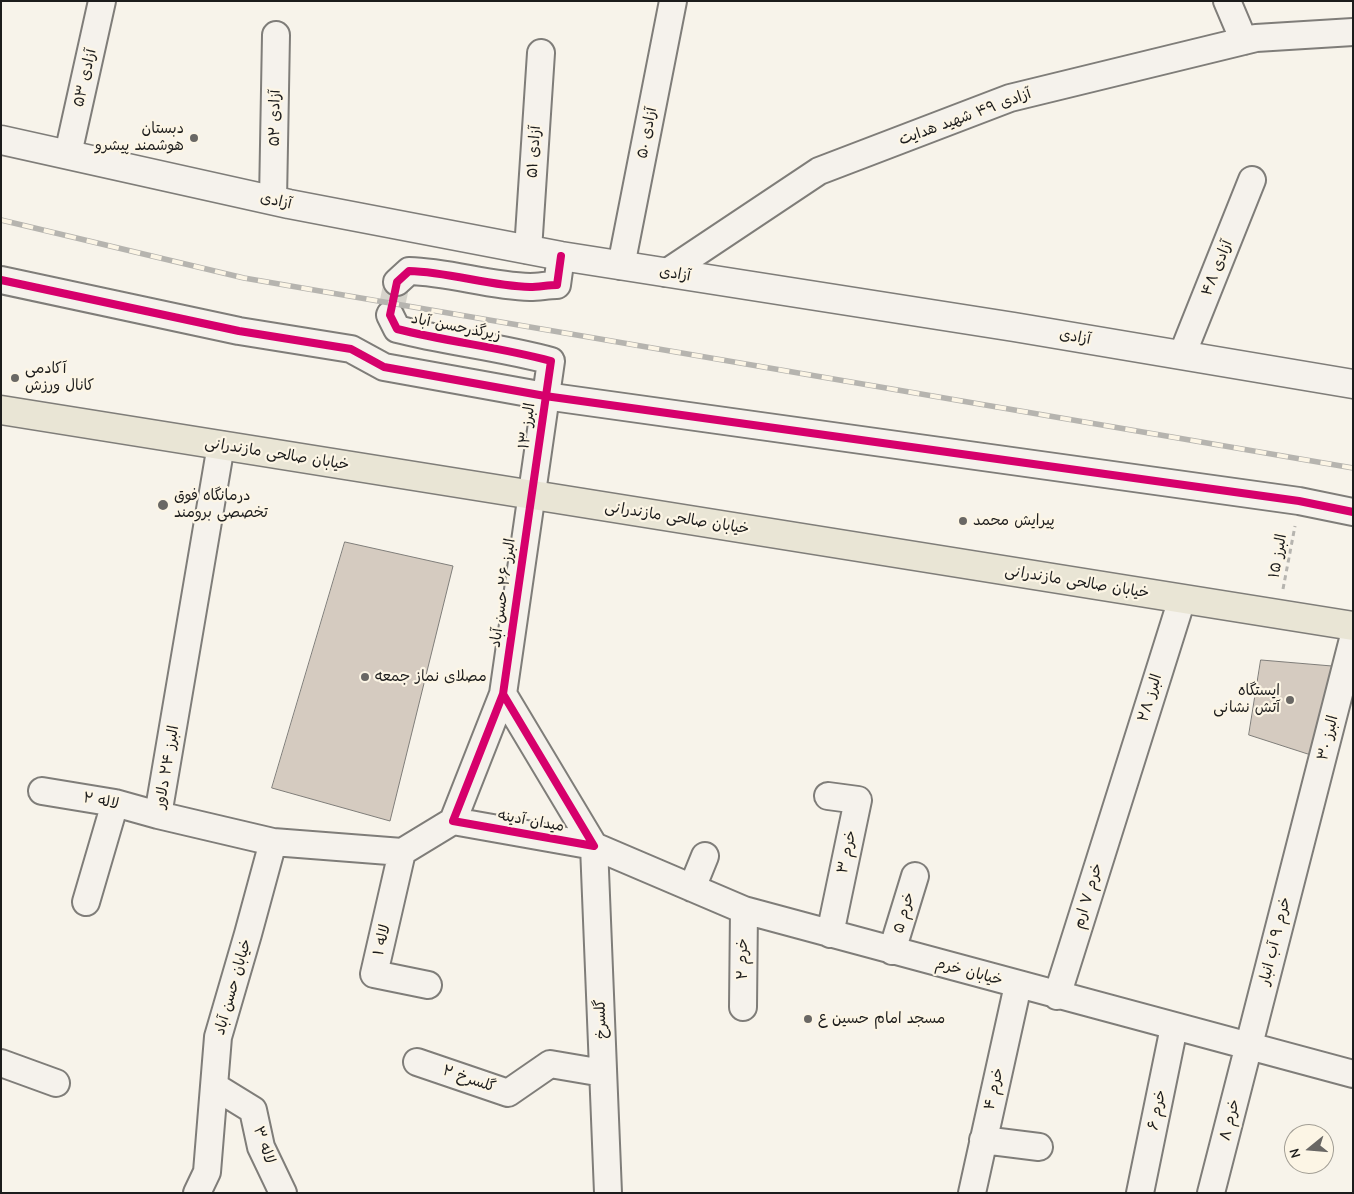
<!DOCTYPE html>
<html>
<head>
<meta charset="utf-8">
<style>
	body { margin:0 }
	#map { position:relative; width:1354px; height:1194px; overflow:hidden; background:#f7f3ea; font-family:"Comic Neue",sans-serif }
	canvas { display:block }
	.frame { position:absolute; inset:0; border:2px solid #1c1c1c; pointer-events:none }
	.north { position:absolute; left:1284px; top:1124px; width:50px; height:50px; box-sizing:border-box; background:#fcf5e5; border:1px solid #a29e95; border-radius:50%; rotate:253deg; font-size:14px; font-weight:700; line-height:20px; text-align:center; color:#1c1c1c }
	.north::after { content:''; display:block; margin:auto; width:18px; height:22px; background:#696764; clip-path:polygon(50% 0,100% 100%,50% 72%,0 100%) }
</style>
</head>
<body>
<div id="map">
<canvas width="1354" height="1194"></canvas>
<div class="frame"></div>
<div class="north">N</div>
</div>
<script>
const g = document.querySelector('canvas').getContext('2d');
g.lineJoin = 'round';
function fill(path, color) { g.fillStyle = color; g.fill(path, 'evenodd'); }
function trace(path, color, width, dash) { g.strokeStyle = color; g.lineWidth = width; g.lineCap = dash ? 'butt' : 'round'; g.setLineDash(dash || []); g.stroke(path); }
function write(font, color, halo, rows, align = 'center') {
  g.font = font + ' "Comic Neue","Playpen Sans Arabic",sans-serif'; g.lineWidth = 4.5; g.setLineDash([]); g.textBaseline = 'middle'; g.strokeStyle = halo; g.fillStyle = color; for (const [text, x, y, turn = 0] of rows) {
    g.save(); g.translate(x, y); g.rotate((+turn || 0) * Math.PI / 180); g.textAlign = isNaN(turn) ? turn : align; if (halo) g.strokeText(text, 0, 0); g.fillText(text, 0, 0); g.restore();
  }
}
const building = new Path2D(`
	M 345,542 L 453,566 L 390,821 L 272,788 Z
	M 1261,660 L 1332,666 L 1314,756 L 1249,735 Z`);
fill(building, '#d5cbc0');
trace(building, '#7f7d79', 1);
trace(new Path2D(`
	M 390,315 L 397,282`), '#d6d3cb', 26, [26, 13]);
const street = new Path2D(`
	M 1227,1 L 1244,41
	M 68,154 L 102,1
	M 273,200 L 276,35
	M 528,250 L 541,53
	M 621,266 L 673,1
	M 666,273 L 819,171 L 1010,98 L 1256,38 L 1353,32
	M 1,280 L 239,331 L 351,349 L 384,367 L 545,396 L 1299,501 L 1353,512
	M 397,282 L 409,271 C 450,272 489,286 530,287 C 539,287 548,285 557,285 L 561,256
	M 390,315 L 397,329 C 448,342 500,347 551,361 L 503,694 L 453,821 L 594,846 L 503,694
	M 1182,355 L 1252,180
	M 42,791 L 115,803 L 158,815 L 273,842 L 402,852 L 453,821
	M 828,796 L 858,800 L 830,934
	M 158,815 L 221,445
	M 402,852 L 374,974 L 428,985
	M 692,888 L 705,856
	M 86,902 L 115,803
	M 892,951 L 915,876
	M 1057,996 L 1182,599
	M 743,1007 L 744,910
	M 417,1062 L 508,1093 L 550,1064 L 603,1073
	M 1,1063 L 56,1083
	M 214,1086 L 253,1110 L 261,1147 L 283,1193
	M 983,1140 L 1039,1147
	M 197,1193 L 207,1172 L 218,1037 L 248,934 L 273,842
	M 608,1193 L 594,846 L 744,910 L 1353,1074
	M 972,1193 L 1018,985
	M 1140,1193 L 1174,1027
	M 1211,1193 L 1353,639`);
const secondary = new Path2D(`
	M 1,140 L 289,204 L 561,256 L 1014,327 L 1353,384`);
const primary = new Path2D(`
	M 1,410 L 1353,626`);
trace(street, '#7f7d79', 30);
trace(secondary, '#7f7d79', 31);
trace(primary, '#7f7d79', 31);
trace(new Path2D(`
	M 1283,589 L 1295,526`), '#b6b4af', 3, [5, 4]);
trace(street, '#f5f2ec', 26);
trace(secondary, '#f5f2ec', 28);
trace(primary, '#e9e5d5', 28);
const rail = new Path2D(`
	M 1,220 L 244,278 L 1353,468`);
trace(rail, '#b6b4af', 5.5);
trace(rail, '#fcf5e5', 4, [11]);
trace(new Path2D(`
	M 1,280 L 239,331 L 351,349 L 384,367 L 545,396 L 1299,501 L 1353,512
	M 503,694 L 594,846 L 453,821 L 503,694 L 551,361 C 500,347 448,342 397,329 L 390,315 L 397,282 L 409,271 C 450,272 489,286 530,287 C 539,287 548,285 557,285 L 561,256`), '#d6006c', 8);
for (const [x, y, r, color] of [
	[194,138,5,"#696764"],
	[15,378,5,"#696764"],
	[163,505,6,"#696764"],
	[963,521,5,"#696764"],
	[365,677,5,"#696764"],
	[1290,700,5,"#696764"],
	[808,1019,5,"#696764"]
]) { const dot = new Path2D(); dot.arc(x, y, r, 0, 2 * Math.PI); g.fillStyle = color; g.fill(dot); trace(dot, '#fcf5e5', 2); }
write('15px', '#1c1c1c', '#fcf5e5', [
	["آزادی ۵۳",85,78,-77],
	["آزادی ۴۹ شهید هدایت",965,117,-20],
	["آزادی ۵۲",275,118,-89],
	["آزادی ۵۰",647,133,-79],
	["آزادی ۵۱",534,152,-86],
	["آزادی",276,201,12],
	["آزادی ۴۸",1217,268,-68],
	["آزادی",675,274,9],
	["زیرگذرحسن آباد",456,327,11],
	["آزادی",1075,337,10],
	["البرز ۱۳",527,426,-82],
	["خیابان صالحی مازندرانی",277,454,9],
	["خیابان صالحی مازندرانی",677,518,9],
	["البرز ۱۵",1278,556,-80],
	["خیابان صالحی مازندرانی",1077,582,9],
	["البرز ۲۶ حسن آباد",503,593,-82],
	["البرز ۲۸",1150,698,-73],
	["البرز ۳۰",1328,738,-76],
	["البرز ۲۴ دلاور",167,767,-80],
	["لاله ۲",101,801,11],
	["میدان آدینه",531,821,10],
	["خرم ۳",847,852,-78],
	["خرم ۷ ارم",1088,896,-73],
	["خرم ۵",904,913,-74],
	["لاله ۱",382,940,-77],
	["خرم ۹ آب انبار",1275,941,-76],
	["خرم ۲",743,959,-90],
	["خیابان خرم",969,972,15],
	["خیابان حسن آباد",233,987,-74],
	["گلسرخ",601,1019,-92],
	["گلسرخ ۲",469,1079,19],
	["خرم ۴",994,1089,-77],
	["خرم ۶",1157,1110,-78],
	["خرم ۸",1230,1120,-76],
	["لاله ۳",264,1145,71]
]);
write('15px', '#1c1c1c', '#fcf5e5', [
	["دبستان",184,129,"right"],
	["هوشمند پیشرو",184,146,"right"],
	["آکادمی",25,369],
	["کانال ورزش",25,386],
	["درمانگاه فوق",174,496],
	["تخصصی برومند",174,513],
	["پیرایش محمد",973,521],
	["مصلای نماز جمعه",375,677],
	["ایستگاه",1280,691,"right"],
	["آتش نشانی",1280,708,"right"],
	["مسجد امام حسین ع",818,1019]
], 'left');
</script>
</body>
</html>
